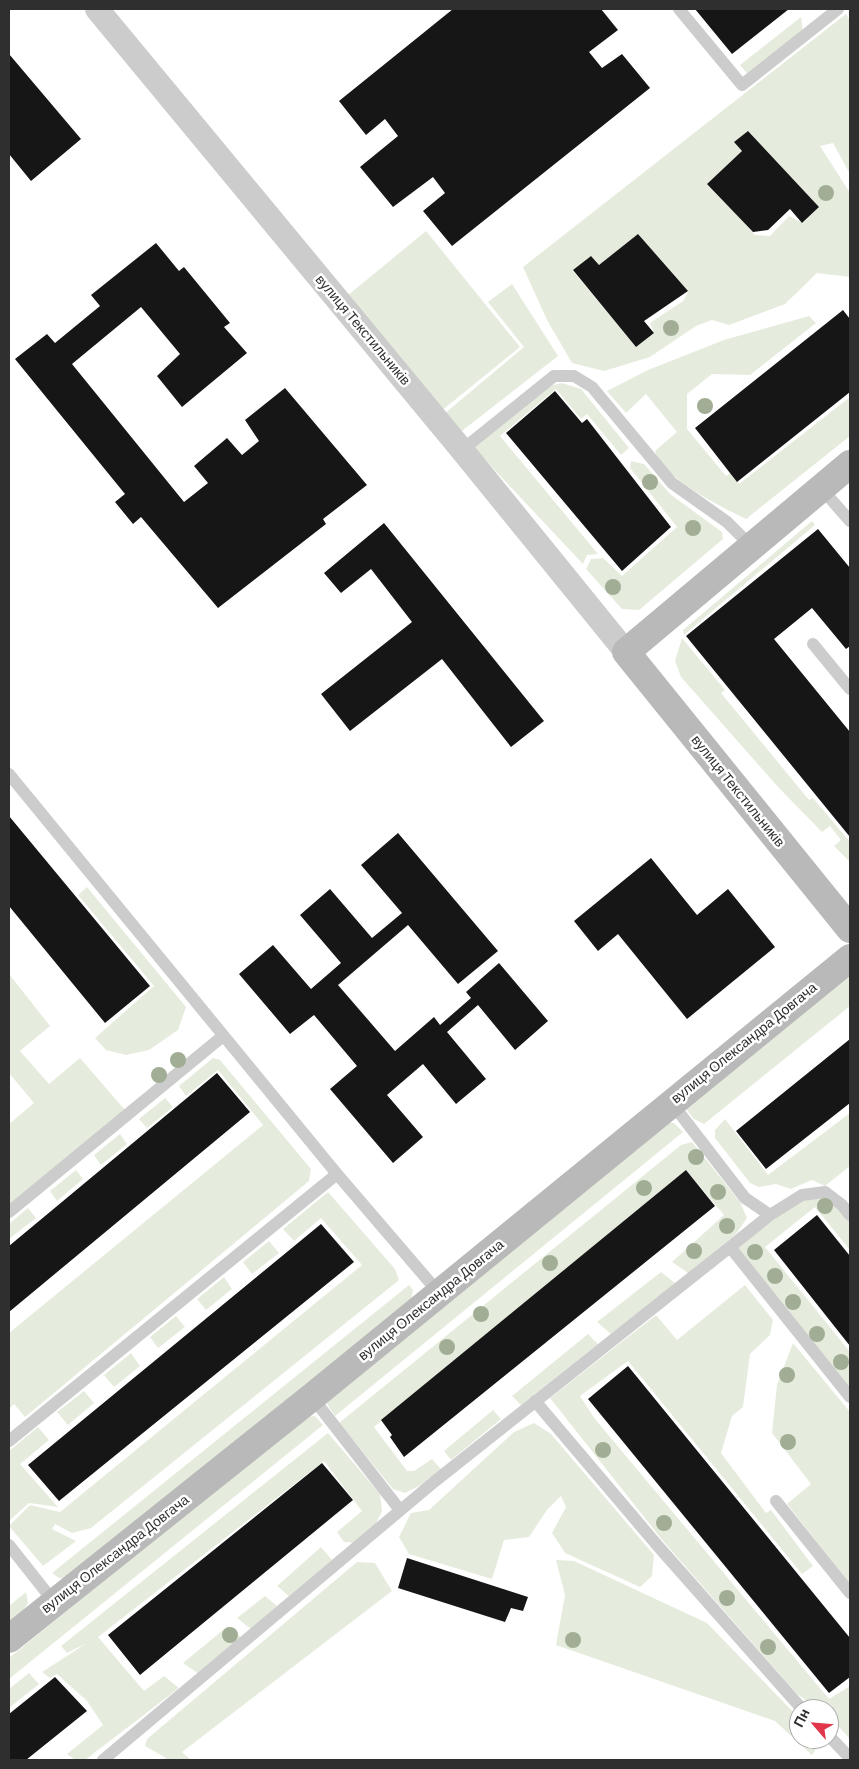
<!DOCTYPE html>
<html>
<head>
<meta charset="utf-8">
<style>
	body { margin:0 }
	#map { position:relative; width:859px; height:1769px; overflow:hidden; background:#fff; font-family:Barlow,sans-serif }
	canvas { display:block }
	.frame { position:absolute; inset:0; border:10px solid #2f2f2f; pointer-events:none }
	.north { position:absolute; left:789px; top:1699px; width:50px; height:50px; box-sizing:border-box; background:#fff; border:1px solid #acacac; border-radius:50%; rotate:297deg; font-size:14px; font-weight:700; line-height:20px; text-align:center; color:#2f2f2f }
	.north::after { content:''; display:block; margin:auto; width:18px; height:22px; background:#e1364c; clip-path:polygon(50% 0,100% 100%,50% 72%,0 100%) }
</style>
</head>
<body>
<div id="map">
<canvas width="859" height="1769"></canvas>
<div class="frame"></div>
<div class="north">Пн</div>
</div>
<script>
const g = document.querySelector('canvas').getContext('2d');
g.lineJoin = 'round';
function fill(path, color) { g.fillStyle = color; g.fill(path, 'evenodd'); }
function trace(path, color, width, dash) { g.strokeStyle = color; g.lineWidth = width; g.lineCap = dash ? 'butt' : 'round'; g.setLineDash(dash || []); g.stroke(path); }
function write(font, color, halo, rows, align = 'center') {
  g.font = font + ' Barlow,sans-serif'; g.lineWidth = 5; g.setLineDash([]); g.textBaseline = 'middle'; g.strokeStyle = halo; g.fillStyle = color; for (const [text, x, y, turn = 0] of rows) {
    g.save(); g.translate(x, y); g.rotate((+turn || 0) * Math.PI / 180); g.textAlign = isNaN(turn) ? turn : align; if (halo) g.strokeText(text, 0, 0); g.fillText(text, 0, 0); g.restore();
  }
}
fill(new Path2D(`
	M 846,14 L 850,20 L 850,174 L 833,143 L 820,146 L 850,193 L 850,277 L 817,273 L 785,304 L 729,325 L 712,320 L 696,326 L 650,357 L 604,371 L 572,363 L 547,320 L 523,267 ZM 748,131 L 819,207 L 803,223 L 789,216 L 770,236 L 755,235 L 708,183 L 742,151 L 734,142 ZM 638,234 L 688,292 L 683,301 L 650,323 L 654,333 L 636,347 L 573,271 L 591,256 L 599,265 Z
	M 801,17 L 803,32 L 749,76 L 740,65 Z
	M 426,231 L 520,347 L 440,412 L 347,296 Z
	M 512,284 L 558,356 L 458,434 L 444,414 L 524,347 L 488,302 Z
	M 809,316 L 816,323 L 750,375 L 712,374 L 687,394 L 687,429 L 726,476 L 730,473 L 739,484 L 850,397 L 850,436 L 746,519 C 720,506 665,480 655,451 L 677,432 L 646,394 L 626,413 L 607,391 L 648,370 L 724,340 Z
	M 562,383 L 581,389 L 629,448 L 621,455 L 587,414 L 581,419 L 556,389 L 500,436 L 598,554 L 587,555 L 583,564 L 473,447 L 549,386 Z
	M 631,461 L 644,464 L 670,494 L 722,532 L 723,539 L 639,610 L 622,609 L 586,569 L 591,559 L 603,558 L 622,576 L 677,527 L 630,468 Z
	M 812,521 L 815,525 L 684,635 L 683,630 Z
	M 682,638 L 725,690 L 721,693 L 809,800 L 813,798 L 850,842 L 850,862 L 834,846 L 841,840 L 830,826 L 822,832 L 778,787 L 681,677 L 675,661 Z
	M 87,887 L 186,1007 L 178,1030 L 149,1050 L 126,1055 L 106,1050 L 95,1038 L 154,986 L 78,895 Z
	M 850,969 L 850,1006 L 704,1124 L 694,1119 L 686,1109 Z
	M 9,974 L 50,1026 L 20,1051 L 49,1084 L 80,1058 L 125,1110 L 9,1206 L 9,1124 L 34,1103 L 9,1073 Z
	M 213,1058 L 220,1060 L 311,1169 L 309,1181 L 25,1417 L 14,1404 L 9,1409 L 9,1333 L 263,1125 L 218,1070 L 186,1096 L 179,1086 Z
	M 165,1098 L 173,1107 L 147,1128 L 139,1119 Z
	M 850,1113 L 850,1166 L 825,1186 L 812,1180 L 791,1189 L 776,1184 L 759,1187 L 750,1183 L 715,1138 L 715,1130 L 725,1119 L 768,1175 Z
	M 662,1122 L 674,1123 L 683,1132 L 335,1416 L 327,1404 L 326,1397 Z
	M 120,1134 L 127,1144 L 101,1165 L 94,1155 Z
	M 692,1142 L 740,1202 L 747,1218 L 736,1234 L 688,1273 L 672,1262 L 724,1215 L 686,1170 L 374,1427 L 407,1471 L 414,1471 L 432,1459 L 441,1469 L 421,1485 L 405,1493 L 393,1489 L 339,1423 L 681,1145 Z
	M 76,1170 L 83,1179 L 57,1201 L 50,1191 Z
	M 328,1192 L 395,1269 L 399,1280 L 91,1528 L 72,1533 L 55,1524 L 52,1529 L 76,1541 L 43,1566 L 9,1526 L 30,1505 L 60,1512 L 362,1265 L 321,1218 L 294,1241 L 283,1229 Z
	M 825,1196 L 850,1220 L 850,1250 L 815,1207 L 765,1247 L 850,1352 L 850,1392 L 736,1248 L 803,1198 Z
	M 28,1208 L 36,1218 L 9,1239 L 9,1224 Z
	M 269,1241 L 279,1253 L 252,1274 L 243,1262 Z
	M 661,1272 L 676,1284 L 611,1334 L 597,1322 Z
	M 224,1277 L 232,1289 L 206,1310 L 197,1299 Z
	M 409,1285 L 413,1290 L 411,1301 L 66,1578 L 59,1578 L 52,1573 Z
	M 745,1285 L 773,1320 L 770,1335 L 750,1354 L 743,1407 L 732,1416 L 721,1453 L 766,1513 L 771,1510 L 813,1566 L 802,1574 L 628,1361 L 580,1396 L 595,1419 L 829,1699 L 850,1686 L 850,1739 L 829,1716 L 829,1709 L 819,1709 L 797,1694 L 663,1541 L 550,1398 L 656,1315 L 677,1340 Z
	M 176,1316 L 185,1327 L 158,1348 L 150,1337 Z
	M 588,1334 L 598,1344 L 521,1405 L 512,1396 Z
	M 793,1343 L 850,1412 L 850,1584 L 787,1504 L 811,1484 L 772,1433 L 777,1385 Z
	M 131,1353 L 140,1366 L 114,1387 L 104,1375 Z
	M 84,1391 L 94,1403 L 68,1425 L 57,1412 Z
	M 493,1410 L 501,1419 L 451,1460 L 444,1451 Z
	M 315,1416 L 323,1425 L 9,1679 L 9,1658 L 305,1417 Z
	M 534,1423 L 551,1434 L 654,1555 L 652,1576 L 640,1587 L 565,1553 L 552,1533 L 566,1507 L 561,1496 L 547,1510 L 529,1537 L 504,1540 L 492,1579 L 409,1554 L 399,1537 L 411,1513 L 429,1510 L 514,1432 Z
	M 38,1427 L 49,1440 L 20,1464 L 58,1507 L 29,1503 L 9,1521 L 9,1451 Z
	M 328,1433 L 380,1494 L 382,1511 L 373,1530 L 356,1543 L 344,1542 L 337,1532 L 362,1511 L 324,1461 L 98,1637 L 144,1691 L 164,1676 L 179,1688 L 85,1760 L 75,1760 L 67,1754 L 103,1725 L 87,1701 L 57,1674 L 50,1678 L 42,1672 L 87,1643 L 67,1653 L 61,1646 Z
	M 321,1547 L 332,1560 L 289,1596 L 277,1586 Z
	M 556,1560 L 574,1561 L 707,1623 L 799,1718 L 799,1739 L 820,1739 L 821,1741 L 812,1755 L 775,1721 L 556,1645 L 565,1595 Z
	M 357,1562 L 375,1563 L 392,1591 L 182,1752 L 191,1760 L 164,1760 L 166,1758 L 145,1746 L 147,1739 Z
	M 26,1592 L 28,1603 L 18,1618 L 9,1625 L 9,1606 Z
	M 265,1596 L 277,1606 L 251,1629 L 237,1618 Z
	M 228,1626 L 242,1638 L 199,1674 L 183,1663 Z
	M 29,1673 L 39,1684 L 9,1708 L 9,1689 Z`), '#e6ecdd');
fill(new Path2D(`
	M 453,9 L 601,9 L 618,30 L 589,52 L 602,68 L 622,54 L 650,88 L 452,246 L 423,211 L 445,193 L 433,177 L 393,207 L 360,167 L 398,136 L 385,119 L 366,135 L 339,101 Z
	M 695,9 L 789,9 L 732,54 Z
	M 9,54 L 81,139 L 31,181 L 9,154 Z
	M 748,131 L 819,207 L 802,223 L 790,209 L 768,230 L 753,232 L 707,184 L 742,151 L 734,142 Z
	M 638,234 L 688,291 L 644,321 L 654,333 L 636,347 L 573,270 L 591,256 L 599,265 Z
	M 156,243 L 179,271 L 184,267 L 230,323 L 224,327 L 247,353 L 182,407 L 157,376 L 180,354 L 141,307 L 72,364 L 184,502 L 208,483 L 194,466 L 227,438 L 242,455 L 259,441 L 245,420 L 285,388 L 367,485 L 323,519 L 326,524 L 218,608 L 141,517 L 133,524 L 115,502 L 125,494 L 15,359 L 47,334 L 55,343 L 100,306 L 91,295 Z
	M 843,310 L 850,319 L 850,392 L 737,482 L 695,428 Z
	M 555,391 L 582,423 L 587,419 L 671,527 L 622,571 L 506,433 Z
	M 384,523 L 544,721 L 511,747 L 442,659 L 350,731 L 321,694 L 412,622 L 371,569 L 341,593 L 324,573 Z
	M 818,529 L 850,568 L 850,646 L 846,649 L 812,608 L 774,639 L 850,732 L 850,837 L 686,636 Z
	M 9,816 L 150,986 L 105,1023 L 9,906 Z
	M 398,833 L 498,951 L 458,984 L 408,925 L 338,985 L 395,1051 L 434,1017 L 440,1025 L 471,998 L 466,992 L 499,963 L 548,1021 L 515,1050 L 478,1005 L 447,1032 L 486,1079 L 456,1104 L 423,1064 L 387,1095 L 423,1137 L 393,1163 L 330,1089 L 357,1066 L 314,1015 L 290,1034 L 239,974 L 273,945 L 311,989 L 341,963 L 300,915 L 330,889 L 372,938 L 402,913 L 361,865 Z
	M 651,858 L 697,915 L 728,889 L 775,947 L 687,1019 L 618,934 L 598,951 L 574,921 Z
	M 850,1039 L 850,1103 L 766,1169 L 736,1131 Z
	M 217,1073 L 250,1112 L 9,1312 L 9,1246 Z
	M 686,1170 L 715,1206 L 404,1457 L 390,1437 L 392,1435 L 381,1420 Z
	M 817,1215 L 850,1256 L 850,1346 L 774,1250 Z
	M 321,1224 L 354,1262 L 59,1501 L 28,1465 Z
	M 628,1366 L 850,1638 L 850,1677 L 829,1693 L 588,1399 Z
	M 322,1463 L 353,1500 L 140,1675 L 108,1635 Z
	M 407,1558 L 528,1597 L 523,1611 L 511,1608 L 505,1622 L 398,1588 Z
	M 55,1677 L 87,1711 L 26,1760 L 9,1760 L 9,1714 Z`), '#161616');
trace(new Path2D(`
	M 679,9 L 742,85 L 838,9
	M 462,450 L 554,376 L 574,376 L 592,387 L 672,483 L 727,522 L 751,546
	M 821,488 L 850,521
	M 813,644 L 850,689
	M 9,774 L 337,1174 L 439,1293
	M 671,1102 L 745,1198 L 770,1215 L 730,1247 L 850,1397
	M 9,1212 L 223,1036
	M 770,1215 L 802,1195 L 825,1192 L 842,1205 L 850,1215
	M 312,1397 L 400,1510
	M 535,1401 L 657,1545 L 802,1709
	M 9,1441 L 337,1174
	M 776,1501 L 850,1593
	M 9,1545 L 54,1602
	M 829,1736 L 850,1758
	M 103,1760 L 434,1482 L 730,1247`), '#ccc', 12);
trace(new Path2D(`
	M 97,9 L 462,450 L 626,652`), '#ccc', 24);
trace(new Path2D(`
	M 850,464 L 626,652 L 850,929
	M 9,1639 L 312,1397 L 850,958`), '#b9b9b9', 28);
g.fillStyle = '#a1ad94';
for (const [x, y] of [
	[826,193],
	[671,328],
	[705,406],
	[650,482],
	[693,528],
	[613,587],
	[178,1060],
	[159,1075],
	[696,1157],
	[644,1188],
	[718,1192],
	[825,1206],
	[727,1226],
	[694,1251],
	[755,1252],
	[550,1263],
	[775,1276],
	[793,1302],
	[481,1314],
	[817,1334],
	[447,1347],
	[841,1362],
	[787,1375],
	[788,1442],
	[603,1450],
	[664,1523],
	[727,1598],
	[230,1635],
	[573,1640],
	[768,1647]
]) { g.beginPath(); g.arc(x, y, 8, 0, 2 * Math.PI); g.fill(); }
write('14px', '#2f2f2f', '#fff', [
	["вулиця Текстильників",363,330,50],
	["вулиця Текстильників",738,791,51],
	["вулиця Олександра Довгача",744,1043,-39],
	["вулиця Олександра Довгача",431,1300,-39],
	["вулиця Олександра Довгача",115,1554,-38]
]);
</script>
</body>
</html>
